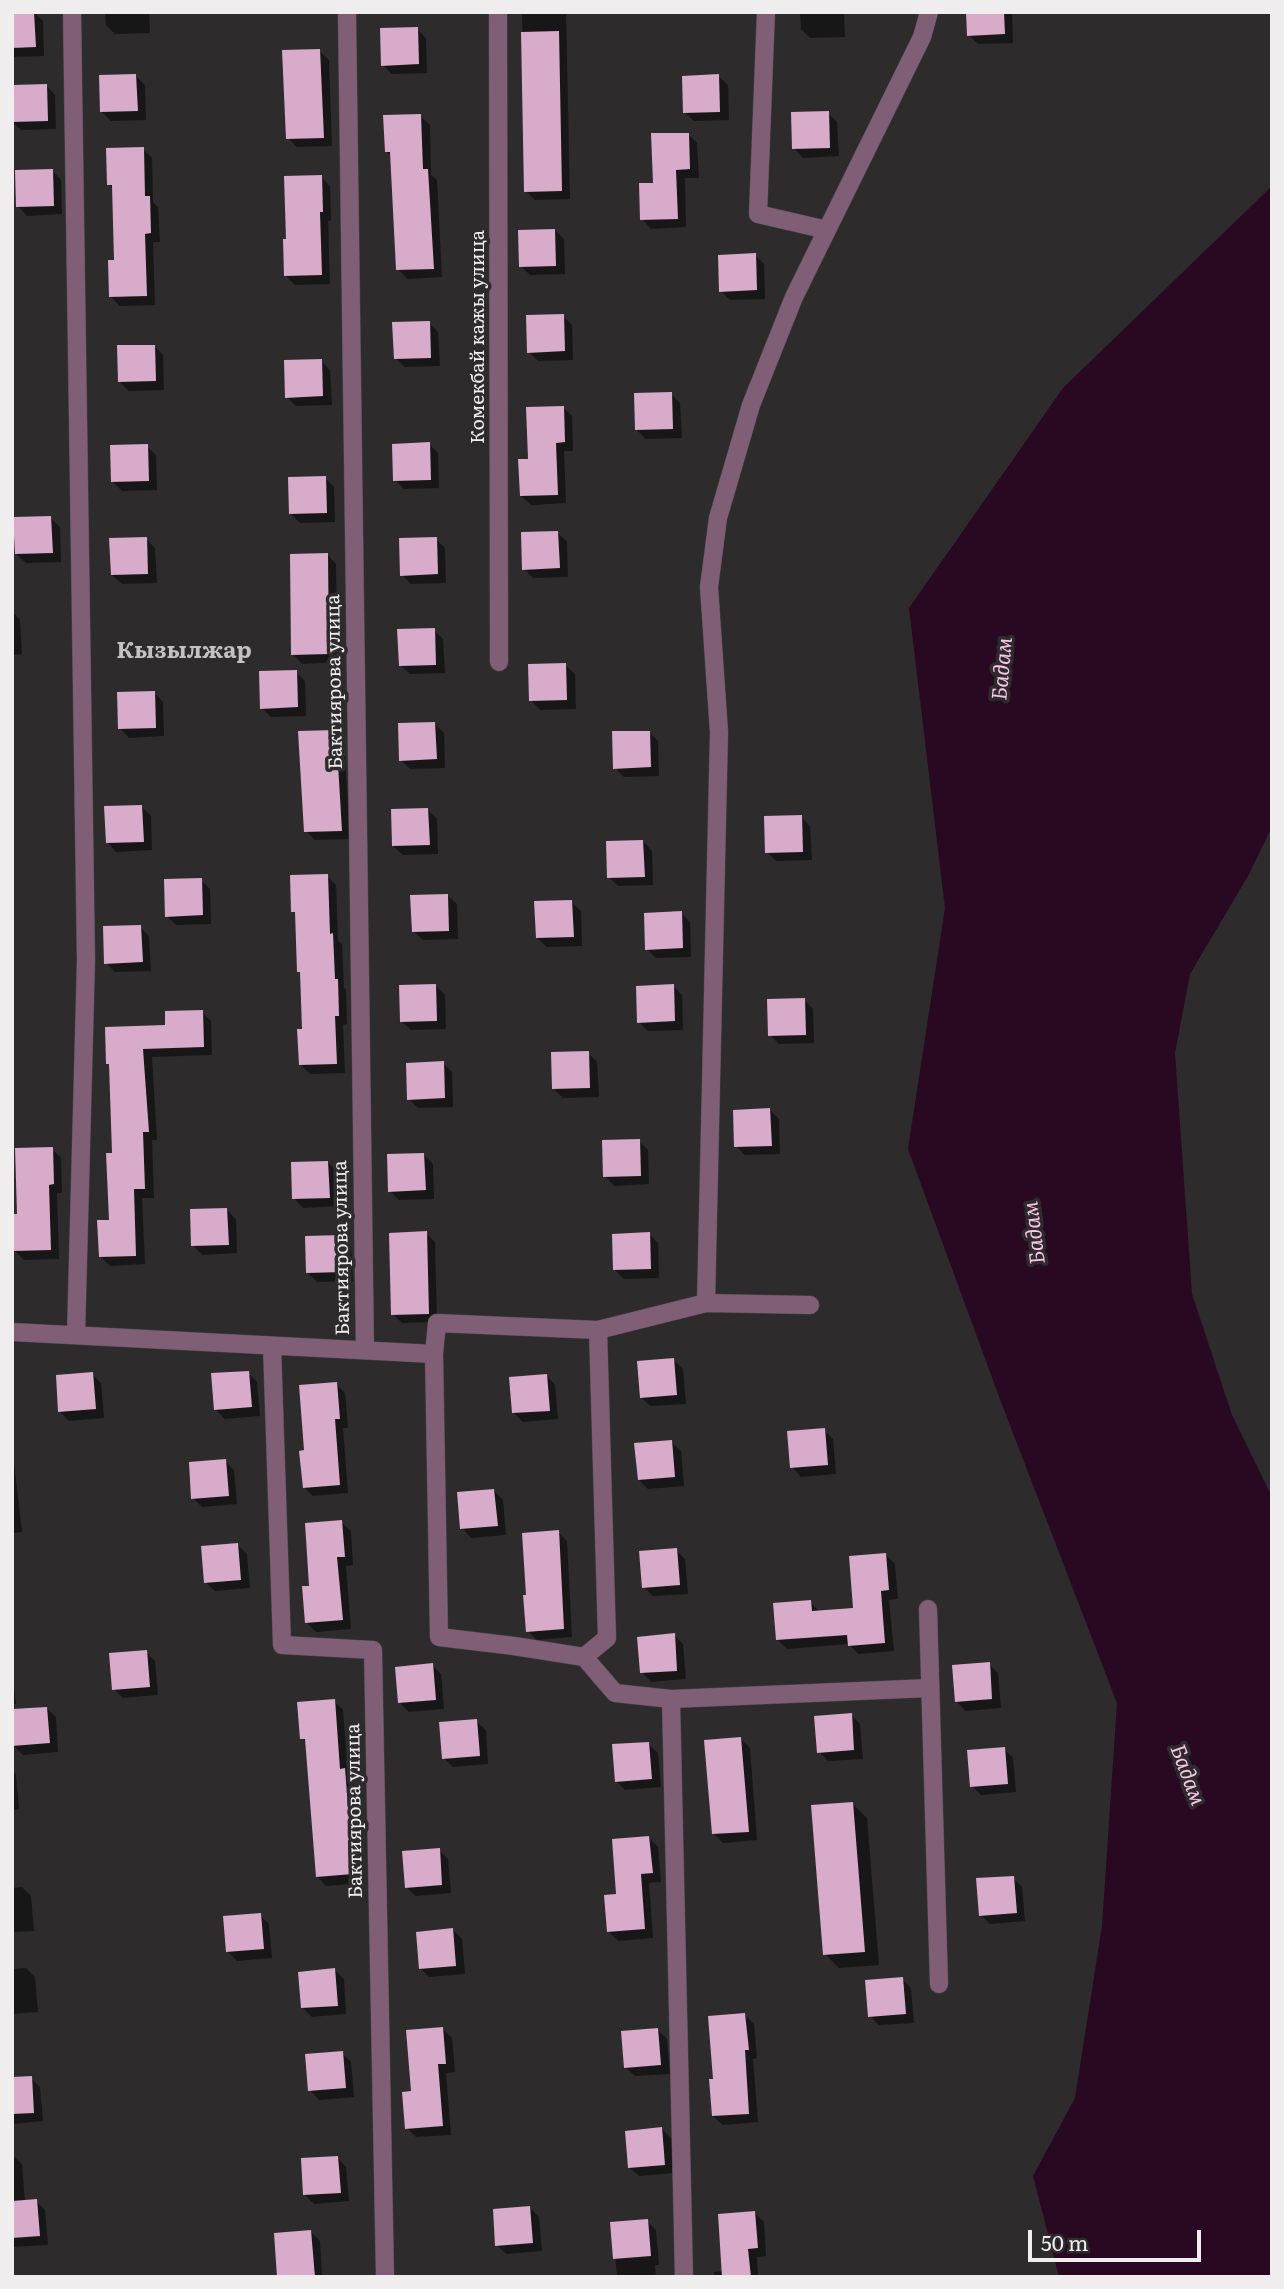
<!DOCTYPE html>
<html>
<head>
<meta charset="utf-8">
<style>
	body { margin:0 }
	#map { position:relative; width:1284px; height:2289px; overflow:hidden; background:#2d2b2c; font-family:Literata,serif }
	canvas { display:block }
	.frame { position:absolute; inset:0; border:14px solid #efedee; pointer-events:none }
	.scale { position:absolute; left:1028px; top:2230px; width:173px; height:32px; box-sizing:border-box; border:4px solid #efedee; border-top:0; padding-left:9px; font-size:21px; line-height:24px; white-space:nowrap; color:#efedee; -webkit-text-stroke:5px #2d2b2c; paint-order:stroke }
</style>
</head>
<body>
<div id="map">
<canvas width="1284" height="2289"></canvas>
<div class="frame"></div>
<div class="scale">50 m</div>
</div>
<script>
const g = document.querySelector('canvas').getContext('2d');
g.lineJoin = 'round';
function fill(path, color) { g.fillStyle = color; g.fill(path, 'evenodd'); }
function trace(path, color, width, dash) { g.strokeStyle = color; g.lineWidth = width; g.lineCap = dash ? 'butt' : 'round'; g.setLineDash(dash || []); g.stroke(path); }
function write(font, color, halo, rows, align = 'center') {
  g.font = font + ' Literata,serif'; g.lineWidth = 7; g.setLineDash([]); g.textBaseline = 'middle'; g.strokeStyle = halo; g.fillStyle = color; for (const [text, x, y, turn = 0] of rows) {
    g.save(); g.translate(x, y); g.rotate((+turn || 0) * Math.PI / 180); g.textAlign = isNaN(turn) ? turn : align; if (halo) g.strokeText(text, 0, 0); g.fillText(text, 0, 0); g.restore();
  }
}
fill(new Path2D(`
	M 1272,186 L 1272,827 L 1248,876 L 1190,974 L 1175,1053 L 1192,1294 L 1232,1415 L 1272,1497 L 1272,2277 L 1059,2277 L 1033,2176 L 1075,2098 L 1102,1926 L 1117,1703 L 1001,1402 L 908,1149 L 945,908 L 909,608 L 1063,388 Z`), '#290822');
fill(new Path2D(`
	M 12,12 L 34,12 L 43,21 L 44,56 L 12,57 Z
	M 105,12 L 149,12 L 150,33 L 115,34 L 106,25 Z
	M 522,12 L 566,12 L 570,199 L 535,200 L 526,191 Z
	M 800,12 L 844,12 L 845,37 L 810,38 L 801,29 Z
	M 968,12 L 1012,12 L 1013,43 L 978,44 L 969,35 Z
	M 417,29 L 426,38 L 427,73 L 392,74 L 383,65 Z
	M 319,51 L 329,60 L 332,146 L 297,147 L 288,138 Z
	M 136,76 L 145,85 L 146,120 L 111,121 L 102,112 Z
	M 718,76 L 728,85 L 729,120 L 694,121 L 684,112 Z
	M 46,85 L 55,95 L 56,129 L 21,130 L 12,122 Z
	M 828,113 L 837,122 L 839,156 L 803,158 L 794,148 Z
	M 420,116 L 430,125 L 431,175 L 437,180 L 442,277 L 407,279 L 398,269 L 392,157 L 386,151 Z
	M 688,134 L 697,143 L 699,178 L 685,178 L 686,227 L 651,229 L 642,219 L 655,184 Z
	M 143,149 L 152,158 L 153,202 L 158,207 L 160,242 L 153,242 L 155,305 L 120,306 L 111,297 L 116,262 L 113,189 L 109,184 Z
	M 52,170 L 61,180 L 62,214 L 27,216 L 18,206 Z
	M 321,177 L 330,186 L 331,221 L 328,221 L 330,284 L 295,285 L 286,276 Z
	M 555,230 L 564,239 L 565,274 L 530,275 L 521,266 Z
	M 755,255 L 764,264 L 765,299 L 730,300 L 721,291 Z
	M 563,316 L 572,325 L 573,360 L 538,361 L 529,352 Z
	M 429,323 L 438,332 L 440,366 L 405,367 L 395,358 Z
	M 154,346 L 163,355 L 164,390 L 129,391 L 120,382 Z
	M 321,361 L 330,370 L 332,405 L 296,406 L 287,397 Z
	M 671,394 L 680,403 L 682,438 L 646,439 L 637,430 Z
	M 563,407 L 572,416 L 573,451 L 564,451 L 566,503 L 531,505 L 521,496 L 530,460 Z
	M 429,444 L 438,453 L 439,488 L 404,489 L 395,480 Z
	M 147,446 L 156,455 L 157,490 L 122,491 L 113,482 Z
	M 325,478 L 334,487 L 335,522 L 300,523 L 291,514 Z
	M 50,518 L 60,527 L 61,562 L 26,563 L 16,554 Z
	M 558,533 L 567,542 L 568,577 L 533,578 L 524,569 Z
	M 146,539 L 155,548 L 157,583 L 122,584 L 112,575 Z
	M 436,539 L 445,548 L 446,583 L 411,584 L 402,575 Z
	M 327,554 L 336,564 L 337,662 L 302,664 L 293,654 Z
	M 12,611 L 20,620 L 22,654 L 12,655 Z
	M 434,630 L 443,639 L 445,673 L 410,674 L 400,665 Z
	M 565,665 L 575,674 L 576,709 L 540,710 L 531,700 Z
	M 296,672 L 305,681 L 306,716 L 271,717 L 262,708 Z
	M 154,692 L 163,702 L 164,736 L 129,738 L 120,728 Z
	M 435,724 L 444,733 L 445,768 L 410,769 L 401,760 Z
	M 335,731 L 344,741 L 350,839 L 315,840 L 306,831 Z
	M 649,732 L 658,741 L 659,776 L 624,777 L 615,768 Z
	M 141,806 L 151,816 L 152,850 L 116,852 L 107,842 Z
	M 428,810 L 437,819 L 438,854 L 403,855 L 393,846 Z
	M 801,817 L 810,826 L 812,860 L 776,861 L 767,852 Z
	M 643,841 L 652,851 L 653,885 L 618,886 L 609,877 Z
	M 327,876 L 336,885 L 338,941 L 342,944 L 344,987 L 346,990 L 347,1024 L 343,1025 L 345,1073 L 310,1074 L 301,1065 L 304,1030 L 302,974 L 299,971 L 297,915 L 293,911 Z
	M 201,880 L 210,889 L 211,924 L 176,925 L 167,916 Z
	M 447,895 L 457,904 L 458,939 L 423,940 L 413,931 Z
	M 571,902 L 581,911 L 582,946 L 547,947 L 537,938 Z
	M 681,913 L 690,922 L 691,957 L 656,958 L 647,949 Z
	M 140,927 L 149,936 L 151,971 L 115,972 L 106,963 Z
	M 436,986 L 445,995 L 446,1029 L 411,1030 L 401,1021 Z
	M 673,986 L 682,995 L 683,1030 L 648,1031 L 639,1022 Z
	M 804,1000 L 813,1009 L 814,1043 L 779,1044 L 770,1035 Z
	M 202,1012 L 211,1021 L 212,1055 L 152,1057 L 157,1140 L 152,1140 L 154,1198 L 142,1198 L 145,1264 L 110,1266 L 100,1256 L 111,1221 L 114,1155 L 111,1066 L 108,1063 L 167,1027 Z
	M 588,1053 L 597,1062 L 599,1097 L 563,1098 L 554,1089 Z
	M 443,1063 L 452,1072 L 453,1107 L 418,1108 L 409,1099 Z
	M 770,1110 L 779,1119 L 780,1154 L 745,1155 L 736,1146 Z
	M 639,1141 L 648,1150 L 649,1184 L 614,1186 L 605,1176 Z
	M 52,1149 L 61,1158 L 62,1193 L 57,1193 L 59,1259 L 24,1260 L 15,1251 L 19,1216 Z
	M 424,1155 L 433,1164 L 434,1199 L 399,1200 L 390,1191 Z
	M 328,1162 L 337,1172 L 338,1206 L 303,1208 L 294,1198 Z
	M 227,1210 L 236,1219 L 237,1253 L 202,1255 L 193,1245 Z
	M 426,1233 L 435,1242 L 437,1322 L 402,1323 L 393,1314 Z
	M 649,1234 L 658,1243 L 659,1278 L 624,1279 L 615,1270 Z
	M 342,1237 L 351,1246 L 353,1281 L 317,1282 L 308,1273 Z
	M 673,1360 L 683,1369 L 686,1404 L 650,1406 L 641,1397 Z
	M 248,1373 L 257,1382 L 260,1416 L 225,1419 L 216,1410 Z
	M 92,1374 L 101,1383 L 104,1418 L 69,1421 L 60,1412 Z
	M 546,1375 L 555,1385 L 558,1419 L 523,1422 L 514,1413 Z
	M 336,1384 L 345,1393 L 348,1428 L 343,1428 L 348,1493 L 313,1496 L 304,1487 L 306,1452 Z
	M 824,1430 L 833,1439 L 836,1474 L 801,1477 L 792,1467 Z
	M 671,1442 L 681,1451 L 684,1486 L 648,1489 L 639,1480 Z
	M 12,1445 L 22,1532 L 12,1533 Z
	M 225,1461 L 234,1470 L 237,1504 L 202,1507 L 193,1498 Z
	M 494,1491 L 503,1500 L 506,1535 L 471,1538 L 462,1528 Z
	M 341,1522 L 351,1531 L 353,1565 L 346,1566 L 351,1629 L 316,1632 L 307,1623 L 311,1587 Z
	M 558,1532 L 567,1541 L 572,1637 L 537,1640 L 528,1631 L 528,1596 Z
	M 238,1545 L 247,1554 L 250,1588 L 215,1591 L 205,1582 Z
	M 676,1550 L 685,1559 L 688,1594 L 653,1596 L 644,1587 Z
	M 886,1555 L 895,1564 L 898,1599 L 889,1600 L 894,1651 L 858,1654 L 849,1644 L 787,1649 L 778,1640 L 810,1602 L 820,1612 L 855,1610 Z
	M 674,1635 L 683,1644 L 686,1679 L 651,1682 L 642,1672 Z
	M 146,1652 L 155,1661 L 158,1695 L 123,1698 L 114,1689 Z
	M 989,1664 L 998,1673 L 1001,1708 L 966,1711 L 956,1701 Z
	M 432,1665 L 441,1674 L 444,1709 L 409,1712 L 400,1703 Z
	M 12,1669 L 16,1704 L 12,1704 Z
	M 334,1701 L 343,1710 L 348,1774 L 354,1779 L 362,1883 L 326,1886 L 317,1876 L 307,1743 L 302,1738 Z
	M 46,1708 L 56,1717 L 58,1752 L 23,1755 L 14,1746 Z
	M 851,1715 L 860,1724 L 863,1759 L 828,1761 L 819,1752 Z
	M 476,1721 L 486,1730 L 488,1764 L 453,1767 L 444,1758 Z
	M 741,1739 L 750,1748 L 757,1840 L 723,1843 L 713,1833 Z
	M 648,1744 L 658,1753 L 661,1787 L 625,1790 L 616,1781 Z
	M 1004,1749 L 1013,1758 L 1016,1792 L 981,1795 L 972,1786 Z
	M 12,1770 L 16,1775 L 19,1809 L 12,1810 Z
	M 853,1804 L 867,1818 L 879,1965 L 839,1968 L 825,1954 Z
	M 649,1838 L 658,1847 L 661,1882 L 649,1883 L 653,1938 L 618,1941 L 609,1932 L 618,1896 Z
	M 439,1850 L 448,1859 L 451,1893 L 416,1896 L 406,1887 Z
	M 1013,1878 L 1022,1887 L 1025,1921 L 990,1924 L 981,1915 Z
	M 22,1887 L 31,1896 L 34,1931 L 12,1932 L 12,1888 Z
	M 260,1915 L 269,1924 L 272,1958 L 237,1961 L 228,1952 Z
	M 453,1930 L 462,1939 L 465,1974 L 429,1977 L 420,1968 Z
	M 26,1968 L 35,1977 L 38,2012 L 12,2014 L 12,1969 Z
	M 335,1970 L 344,1979 L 346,2014 L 312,2017 L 302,2007 Z
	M 902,1979 L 911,1988 L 914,2023 L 879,2025 L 870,2016 Z
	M 745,2015 L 754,2024 L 757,2058 L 753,2059 L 758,2122 L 723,2125 L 713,2116 L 715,2081 Z
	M 443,2029 L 452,2038 L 455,2072 L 446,2073 L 451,2135 L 416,2137 L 407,2128 L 412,2093 Z
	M 658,2030 L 667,2039 L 670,2074 L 635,2076 L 625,2067 Z
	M 342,2053 L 351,2062 L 354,2097 L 319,2100 L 310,2090 Z
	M 31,2078 L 40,2087 L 43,2121 L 12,2124 L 12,2079 Z
	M 662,2129 L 671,2138 L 674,2173 L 639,2176 L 629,2167 Z
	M 12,2155 L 22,2164 L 25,2202 L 36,2201 L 45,2210 L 48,2245 L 12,2247 Z
	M 337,2157 L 346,2167 L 349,2201 L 314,2204 L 305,2195 Z
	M 530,2208 L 539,2217 L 542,2251 L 506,2254 L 497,2245 Z
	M 755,2213 L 764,2222 L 766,2256 L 757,2257 L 758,2277 L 714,2277 L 714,2272 L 724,2271 Z
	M 647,2221 L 656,2230 L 659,2265 L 655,2265 L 656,2277 L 617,2277 L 612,2223 Z
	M 311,2232 L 320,2241 L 322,2276 L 310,2277 Z`), '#0007');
fill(new Path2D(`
	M 12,12 L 34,12 L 36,47 L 12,48 Z
	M 966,12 L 1004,12 L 1005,34 L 967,36 Z
	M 418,27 L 419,64 L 381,66 L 380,28 Z
	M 559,31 L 562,191 L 524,192 L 521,32 Z
	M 320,49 L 324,138 L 286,139 L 282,50 Z
	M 136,74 L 138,111 L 100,112 L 99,75 Z
	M 719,74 L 720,112 L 683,113 L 682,76 Z
	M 47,84 L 48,121 L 12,122 L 12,85 Z
	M 829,111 L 830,148 L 792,149 L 791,112 Z
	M 421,114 L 423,169 L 428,169 L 434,269 L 396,270 L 390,152 L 385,152 L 383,115 Z
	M 651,133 L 689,133 L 690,169 L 676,170 L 678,219 L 640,220 L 639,183 L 653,183 Z
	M 144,147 L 145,196 L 150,196 L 151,233 L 145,234 L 147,296 L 109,297 L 108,260 L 114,260 L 112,185 L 107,185 L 106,148 Z
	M 53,169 L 54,206 L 16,207 L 15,170 Z
	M 322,175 L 323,212 L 320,212 L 322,275 L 284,276 L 283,239 L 286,239 L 284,176 Z
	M 555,229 L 556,266 L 519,267 L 518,230 Z
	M 756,253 L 757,290 L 719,292 L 718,255 Z
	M 564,314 L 565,351 L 527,353 L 526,315 Z
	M 430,321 L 431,358 L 394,359 L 392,322 Z
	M 117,345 L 155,345 L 156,381 L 118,382 Z
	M 322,359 L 323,396 L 285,398 L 284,360 Z
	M 672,392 L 673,429 L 635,430 L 634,393 Z
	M 564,406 L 565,442 L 556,443 L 558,495 L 520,496 L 518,459 L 528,459 L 526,407 Z
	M 430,442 L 431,480 L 393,481 L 392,444 Z
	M 148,444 L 149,481 L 111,482 L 110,445 Z
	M 326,476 L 327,513 L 289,514 L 288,477 Z
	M 51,516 L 53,553 L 15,554 L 13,517 Z
	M 558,531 L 560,568 L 522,570 L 521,532 Z
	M 147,537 L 148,574 L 111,575 L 109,538 Z
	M 437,537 L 438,574 L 400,576 L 399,538 Z
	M 328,553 L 329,654 L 291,655 L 290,554 Z
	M 435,628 L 436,665 L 399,666 L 397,629 Z
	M 566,663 L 567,700 L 529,701 L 528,664 Z
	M 297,670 L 298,707 L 260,709 L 259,671 Z
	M 155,691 L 156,728 L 118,729 L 117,692 Z
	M 435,722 L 437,759 L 399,761 L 398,723 Z
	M 336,730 L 342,831 L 304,832 L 298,731 Z
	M 612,731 L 650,731 L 651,767 L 613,769 Z
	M 142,805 L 144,842 L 106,843 L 104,806 Z
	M 428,808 L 430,845 L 392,846 L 391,809 Z
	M 802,815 L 803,852 L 765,853 L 764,816 Z
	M 643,840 L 645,877 L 607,878 L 606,841 Z
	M 328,874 L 330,934 L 333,933 L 335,979 L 338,979 L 339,1016 L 335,1016 L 337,1064 L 299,1065 L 297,1029 L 302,1029 L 300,972 L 297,972 L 295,912 L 291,912 L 290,875 Z
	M 202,878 L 203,915 L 165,917 L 164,879 Z
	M 448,894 L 449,931 L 412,932 L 410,895 Z
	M 572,900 L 574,937 L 536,938 L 534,901 Z
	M 682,911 L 683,948 L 645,950 L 644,913 Z
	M 141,925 L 143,962 L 104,964 L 103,926 Z
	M 436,984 L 437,1021 L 400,1022 L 399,985 Z
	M 674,984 L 675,1021 L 637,1023 L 636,986 Z
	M 805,998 L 806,1035 L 768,1036 L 767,999 Z
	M 203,1010 L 204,1047 L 143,1049 L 149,1132 L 143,1132 L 145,1189 L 134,1189 L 136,1256 L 99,1257 L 97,1220 L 109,1220 L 106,1153 L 112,1153 L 109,1064 L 106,1064 L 105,1027 L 165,1025 L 165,1011 Z
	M 589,1051 L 590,1088 L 552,1089 L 551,1052 Z
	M 444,1061 L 445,1098 L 407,1100 L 406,1063 Z
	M 770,1108 L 772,1146 L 734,1147 L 733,1110 Z
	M 640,1139 L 641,1176 L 603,1177 L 602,1140 Z
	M 53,1147 L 54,1184 L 49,1185 L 51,1250 L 13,1251 L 12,1214 L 17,1214 L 15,1148 Z
	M 424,1153 L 426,1190 L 388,1192 L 387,1154 Z
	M 328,1161 L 330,1198 L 292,1199 L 291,1162 Z
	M 227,1208 L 229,1245 L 191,1246 L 190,1209 Z
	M 427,1231 L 429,1314 L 391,1315 L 389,1233 Z
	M 650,1232 L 651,1269 L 613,1270 L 612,1234 Z
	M 343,1235 L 344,1272 L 306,1273 L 305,1236 Z
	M 674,1358 L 677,1395 L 640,1398 L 637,1361 Z
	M 249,1371 L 252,1407 L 214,1410 L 211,1373 Z
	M 93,1372 L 96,1409 L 58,1412 L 56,1375 Z
	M 547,1374 L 550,1411 L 512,1413 L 509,1377 Z
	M 337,1382 L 340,1419 L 335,1419 L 340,1485 L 303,1488 L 299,1451 L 304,1450 L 299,1385 Z
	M 825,1428 L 828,1465 L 790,1468 L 787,1431 Z
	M 672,1440 L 675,1477 L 638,1480 L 634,1443 Z
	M 226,1459 L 229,1496 L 191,1499 L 189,1462 Z
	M 494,1489 L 498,1526 L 460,1529 L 457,1492 Z
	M 342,1520 L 345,1557 L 337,1557 L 343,1620 L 305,1623 L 302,1586 L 309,1586 L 305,1523 Z
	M 559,1530 L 564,1629 L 526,1632 L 523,1595 L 526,1595 L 522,1533 Z
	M 238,1543 L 241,1580 L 204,1583 L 201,1546 Z
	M 677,1548 L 680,1585 L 642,1588 L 639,1551 Z
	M 886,1553 L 889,1590 L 881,1591 L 885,1643 L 848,1646 L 847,1635 L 776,1640 L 773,1603 L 811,1600 L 812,1611 L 853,1608 L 849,1556 Z
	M 675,1633 L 677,1671 L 640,1673 L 637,1637 Z
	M 147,1650 L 150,1687 L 112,1690 L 109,1653 Z
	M 990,1662 L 992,1699 L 955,1702 L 952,1665 Z
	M 433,1663 L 436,1700 L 398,1703 L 395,1667 Z
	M 335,1699 L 340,1769 L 345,1768 L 353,1874 L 316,1877 L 305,1739 L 300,1739 L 297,1702 Z
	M 47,1707 L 50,1743 L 12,1746 L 12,1709 Z
	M 852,1713 L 854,1750 L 817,1753 L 814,1716 Z
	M 477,1719 L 480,1756 L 442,1759 L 439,1722 Z
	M 741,1737 L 749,1832 L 712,1834 L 704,1740 Z
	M 649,1742 L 652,1779 L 615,1782 L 612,1744 Z
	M 1005,1747 L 1008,1784 L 970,1787 L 967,1750 Z
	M 853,1802 L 865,1952 L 823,1955 L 811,1805 Z
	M 649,1836 L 653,1873 L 641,1874 L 645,1929 L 607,1932 L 604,1895 L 616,1894 L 612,1839 Z
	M 440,1848 L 442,1885 L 405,1888 L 402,1851 Z
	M 1014,1876 L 1017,1913 L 979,1916 L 976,1878 Z
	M 261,1913 L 264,1949 L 226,1952 L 223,1916 Z
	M 453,1928 L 456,1966 L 419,1969 L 416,1932 Z
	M 335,1968 L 338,2006 L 301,2008 L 298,1972 Z
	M 903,1977 L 906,2014 L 868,2017 L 865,1980 Z
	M 745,2013 L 749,2050 L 745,2050 L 749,2114 L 712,2116 L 709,2079 L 713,2079 L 708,2016 Z
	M 443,2027 L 446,2064 L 438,2064 L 443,2126 L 405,2129 L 402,2092 L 411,2091 L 406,2030 Z
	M 658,2028 L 661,2065 L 624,2068 L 621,2031 Z
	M 343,2051 L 346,2088 L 308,2091 L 305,2054 Z
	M 32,2076 L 34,2113 L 12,2114 L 12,2077 Z
	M 662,2127 L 665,2165 L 628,2168 L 625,2131 Z
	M 338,2156 L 341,2193 L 303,2195 L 301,2158 Z
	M 37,2199 L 40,2236 L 12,2238 L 12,2201 Z
	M 530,2206 L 533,2243 L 495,2246 L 493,2209 Z
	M 755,2211 L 758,2248 L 748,2249 L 751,2277 L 722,2277 L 718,2214 Z
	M 648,2219 L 651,2256 L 613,2259 L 610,2222 Z
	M 311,2230 L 315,2277 L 277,2277 L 274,2233 Z`), '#d8abca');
const street = new Path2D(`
	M 72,12 L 86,960 L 76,1335
	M 347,12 L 365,1350
	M 498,12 L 499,662
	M 766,12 L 758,214 L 827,230
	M 706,1303 L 719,732 L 709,587 L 718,518 L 751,405 L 794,297 L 922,37 L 929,12
	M 12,1332 L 434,1354 L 437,1323 L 598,1330 L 706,1303 L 810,1305
	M 272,1346 L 282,1645 L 373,1650 L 385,2277
	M 434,1354 L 439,1637 L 514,1646 L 584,1657 L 615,1693 L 671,1699 L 930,1688
	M 928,1609 L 939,1984
	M 584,1657 L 607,1638 L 598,1330
	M 671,1699 L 684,2277`);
trace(street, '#484647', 19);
trace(street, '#805e76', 18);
write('19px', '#efedee', '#2d2b2c', [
	["Комекбай кажы улица",478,337,-90],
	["Бактиярова улица",335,682,-91],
	["Бактиярова улица",342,1248,-91],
	["Бактиярова улица",355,1811,-91]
]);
write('italic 21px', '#fac5ea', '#2d2b2c', [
	["Бадам",1003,669,-85],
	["Бадам",1035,1233,-97],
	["Бадам",1187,1775,69]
]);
write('bold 23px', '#c4c1c3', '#2d2b2c', [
	["Кызылжар",184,651]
]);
</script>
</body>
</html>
